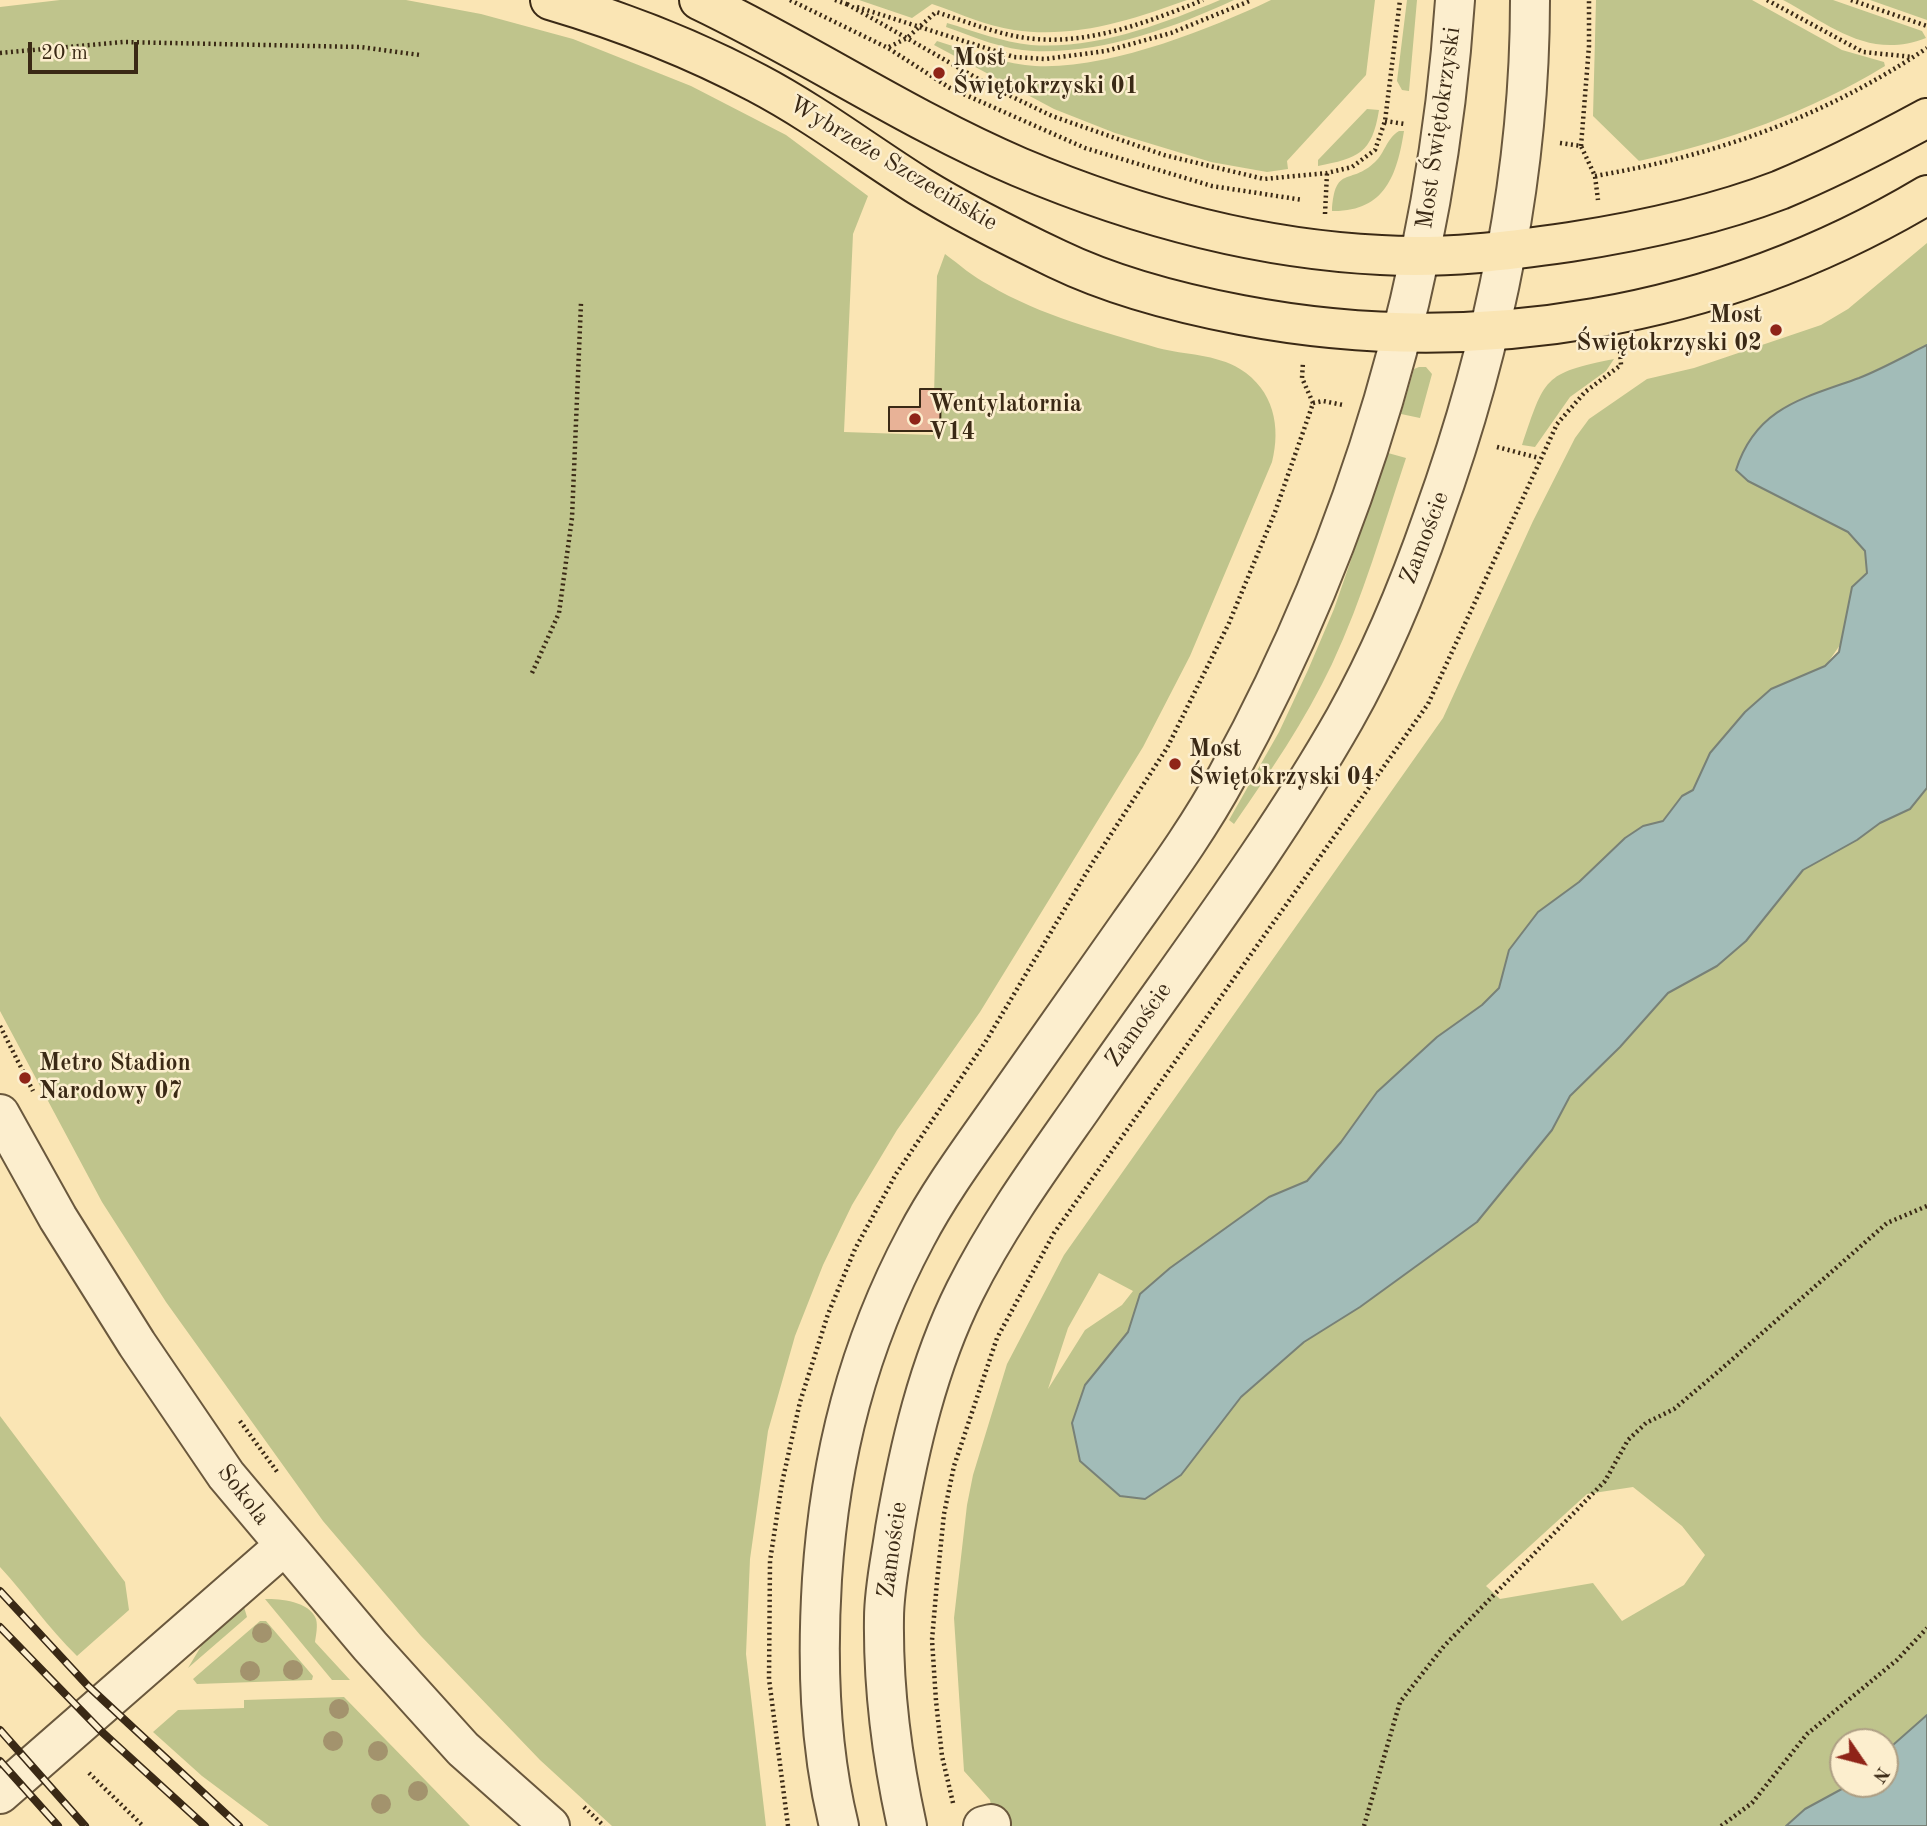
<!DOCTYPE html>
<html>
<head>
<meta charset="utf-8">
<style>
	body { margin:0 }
	#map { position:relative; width:1927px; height:1826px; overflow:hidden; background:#fae5b4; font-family:"Old Standard TT",serif }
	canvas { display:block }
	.north { position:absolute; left:1829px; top:1728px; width:70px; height:70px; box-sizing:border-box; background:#fceece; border:2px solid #ae9f84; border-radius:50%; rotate:125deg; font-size:19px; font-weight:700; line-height:28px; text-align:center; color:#3a2915 }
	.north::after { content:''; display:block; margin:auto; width:24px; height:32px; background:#8f2418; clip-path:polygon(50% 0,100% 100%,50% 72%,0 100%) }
	.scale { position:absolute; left:28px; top:42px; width:110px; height:32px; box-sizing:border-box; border:4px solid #3a2915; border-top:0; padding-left:9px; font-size:21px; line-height:24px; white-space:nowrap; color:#3a2915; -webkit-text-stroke:5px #fceece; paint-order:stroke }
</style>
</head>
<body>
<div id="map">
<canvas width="1927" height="1826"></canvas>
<div class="north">N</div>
<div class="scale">20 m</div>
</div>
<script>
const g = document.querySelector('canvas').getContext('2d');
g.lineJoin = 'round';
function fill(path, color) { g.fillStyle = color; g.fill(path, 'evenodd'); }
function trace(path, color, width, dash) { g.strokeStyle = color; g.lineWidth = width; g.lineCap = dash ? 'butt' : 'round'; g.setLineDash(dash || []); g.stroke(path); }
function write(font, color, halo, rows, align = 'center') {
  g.font = font + ' "Old Standard TT",serif'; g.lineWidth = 5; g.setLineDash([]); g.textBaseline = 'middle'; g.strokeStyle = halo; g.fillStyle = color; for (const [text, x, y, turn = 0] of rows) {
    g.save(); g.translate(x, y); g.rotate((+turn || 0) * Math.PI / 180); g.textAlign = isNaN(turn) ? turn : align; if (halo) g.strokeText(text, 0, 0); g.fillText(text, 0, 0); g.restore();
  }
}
fill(new Path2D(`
	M 60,0 L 406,0 L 481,14 L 573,39 L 691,86 L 786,135 L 868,196 L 853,234 L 844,432 L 933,435 L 937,276 L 945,254 C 960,265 973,277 989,285 C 1041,316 1101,331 1158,348 C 1185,355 1216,354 1240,369 C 1274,390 1281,427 1272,462 L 1190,656 L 1143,747 L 980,1012 L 897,1130 L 852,1205 L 823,1265 L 795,1336 L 768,1431 L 750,1559 L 746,1654 L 766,1826 L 612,1826 L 540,1760 L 421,1636 L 323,1521 L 166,1302 L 102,1202 L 0,1011 L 0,7 Z
	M 859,0 L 1187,0 C 1132,20 1074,39 1014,30 C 986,26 959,13 932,4 L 912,18 Z
	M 1220,0 L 1234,0 C 1173,28 1102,54 1033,51 C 1004,50 974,37 946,27 L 947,23 C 974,31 1002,42 1031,45 C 1095,50 1162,24 1220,0 Z
	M 1271,0 L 1375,0 L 1366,75 L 1287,161 L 1288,169 L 1267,172 L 1211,162 L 1115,133 L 1054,109 L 934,45 L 937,41 C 966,50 995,61 1025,65 C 1097,74 1206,31 1271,0 Z
	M 1407,0 L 1417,0 L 1409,91 L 1402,90 L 1397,81 Z
	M 1596,0 L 1752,0 L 1842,50 L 1884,62 L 1885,66 C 1810,112 1725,142 1639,161 L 1593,116 Z
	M 1783,0 L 1833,0 L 1922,31 L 1926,38 C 1869,60 1832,26 1783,0 Z
	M 1870,0 L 1927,0 L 1927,20 Z
	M 1367,109 L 1379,110 C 1372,154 1358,158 1318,166 L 1318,160 Z
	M 1399,131 L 1404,131 C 1397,175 1385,212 1332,211 C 1335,164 1350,186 1375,162 C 1385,153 1386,139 1399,131 Z
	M 1927,243 L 1927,520 L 1815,681 L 1927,756 L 1927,1747 L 1838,1826 L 995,1826 L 990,1800 L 964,1771 L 954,1618 L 967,1505 L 973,1475 L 1007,1364 L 1064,1255 L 1443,718 L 1533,521 L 1575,438 L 1589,419 L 1647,379 L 1694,368 L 1821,325 L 1848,309 ZM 1099,1273 L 1133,1291 L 1122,1305 L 1085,1330 L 1048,1389 L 1068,1328 ZM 1633,1487 L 1682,1526 L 1705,1555 L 1684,1585 L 1622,1621 L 1593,1583 L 1500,1599 L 1486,1586 L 1587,1494 ZM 1843,1742 L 1885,1742 L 1885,1784 L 1843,1784 Z
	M 1614,359 L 1606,371 L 1570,397 L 1535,447 L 1522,445 C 1545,378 1543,373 1614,359 Z
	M 1419,367 L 1426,367 L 1432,374 L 1420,418 L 1401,414 L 1414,369 Z
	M 1388,453 L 1406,458 C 1383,527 1363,598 1332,664 C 1305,721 1270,772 1234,824 L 1229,820 L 1279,732 L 1308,670 L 1334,609 Z
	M 0,1416 L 125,1582 L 129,1610 L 77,1656 C 48,1628 27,1596 0,1567 Z
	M 265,1599 C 281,1599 309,1601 316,1619 C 318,1626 316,1635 315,1642 L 350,1680 L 332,1680 Z
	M 244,1607 L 247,1617 L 188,1668 L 203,1643 Z
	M 260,1621 L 266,1621 L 313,1676 L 312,1680 L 197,1684 L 193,1679 Z
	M 344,1697 L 470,1826 L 269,1826 L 202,1776 L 153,1732 L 178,1710 L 244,1708 L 244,1700 Z`), '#bfc48c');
const water = new Path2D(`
	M 1927,345 L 1927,788 L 1910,809 L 1880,823 L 1857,840 L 1803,870 L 1746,941 L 1717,966 L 1668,993 L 1620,1047 L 1570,1096 L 1552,1130 L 1477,1222 L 1360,1307 L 1304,1342 L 1241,1397 L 1181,1475 L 1145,1499 L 1120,1496 L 1080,1461 L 1072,1423 L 1085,1385 L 1128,1332 L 1140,1294 L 1170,1268 L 1269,1197 L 1307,1181 L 1341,1142 L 1377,1092 L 1437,1037 L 1482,1005 L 1499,988 L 1509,950 L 1538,912 L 1579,882 L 1625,838 L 1643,826 L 1663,821 L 1682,796 L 1693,790 L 1710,753 L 1745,712 L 1771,689 L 1825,666 L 1839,652 L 1852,587 L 1867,573 L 1865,551 L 1848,532 L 1748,481 L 1736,470 C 1756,407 1804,398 1859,378 C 1882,369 1905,356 1927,345 Z
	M 1927,1715 L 1927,1826 L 1786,1826 L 1805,1809 L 1851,1784 L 1885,1784 L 1885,1752 Z`);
fill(water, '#a2bcb8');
trace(water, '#788177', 2);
const building = new Path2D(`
	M 920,389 L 941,389 L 940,431 L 889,431 L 889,407 L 920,407 Z`);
fill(building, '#e8b297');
trace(building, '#3a2915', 2);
const minor = new Path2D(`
	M 0,1114 L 58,1218 L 137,1344 L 226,1475 L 370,1646 L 463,1749 L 550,1826
	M 0,1794 L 284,1546
	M 839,1826 C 819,1745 817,1662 822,1579 C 830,1457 858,1346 916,1237 C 940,1191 973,1147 1003,1104 C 1045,1045 1087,985 1129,925 C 1163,877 1199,828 1227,776 C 1358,537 1437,272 1455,0
	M 907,1826 C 892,1758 883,1688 884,1618 C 884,1589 891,1558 895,1529 C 909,1448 928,1365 965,1291 C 998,1225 1041,1166 1083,1106 C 1170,979 1269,852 1345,718 C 1381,654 1409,586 1433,517 C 1493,351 1530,177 1530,0
	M 983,1826 L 991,1824`);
const major = new Path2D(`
	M 550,0 C 621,21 691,48 757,83 C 814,113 865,152 919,186 C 963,213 1011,237 1057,259 C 1115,287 1178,303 1241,315 C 1476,360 1721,318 1927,195
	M 699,0 C 808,52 909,120 1019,167 C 1133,215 1256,249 1381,255 C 1444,259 1508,251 1570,242 C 1641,231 1712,216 1780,190 C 1831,169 1879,144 1927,118`);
trace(minor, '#6a583d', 42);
trace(major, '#3a2915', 42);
trace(new Path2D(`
	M 790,0 L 888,48 L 950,88 L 1085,148 L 1212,186 L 1303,200
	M 835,0 L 849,5
	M 1767,0 L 1863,52 L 1913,57
	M 1851,0 L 1927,26
	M 847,4 L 996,89 L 1052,116 L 1164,155 L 1264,179 L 1327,173 L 1352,167 L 1375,150 L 1385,121 L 1400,0
	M 857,7 L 1014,57 L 1045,59 L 1106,51 L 1171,33 L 1252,0
	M 889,47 L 907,38 L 936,12 C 968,22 1001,36 1035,39 C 1092,44 1151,21 1203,0
	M 0,53 L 123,42 L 360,47 L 420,55
	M 1385,121 L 1405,124
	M 1560,143 L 1581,146 L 1595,176 L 1598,200
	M 1581,146 L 1589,46 L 1589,0
	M 1595,176 C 1717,155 1824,117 1927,48
	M 1325,214 L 1327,173
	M 1313,403 L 1323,401 L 1343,405
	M 1497,447 L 1539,458
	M 532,673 L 559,613 L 572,518 L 581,303
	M 0,1026 L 33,1091
	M 240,1421 L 278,1473
	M 89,1773 L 143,1826
	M 953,1803 L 942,1756 L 936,1701 L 932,1640 L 937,1582 L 944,1514 L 954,1466 L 997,1338 L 1054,1233 L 1428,704 L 1557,424 L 1585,392 L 1621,365 L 1620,351
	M 584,1807 L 604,1826
	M 788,1826 L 769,1679 L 770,1561 L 782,1483 L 800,1402 L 828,1314 L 855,1249 L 896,1174 L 986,1041 L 1091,865 L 1167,748 L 1229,623 L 1275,512 L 1309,415 L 1313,403 L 1302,378 L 1303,362
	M 1364,1826 L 1400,1702 L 1444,1646 L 1605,1481 L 1628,1440 L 1646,1423 L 1674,1409 L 1719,1371 L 1887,1223 L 1927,1206
	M 1721,1826 L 1752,1803 L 1807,1734 L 1897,1660 L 1927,1628`), '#3a2915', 4.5, [2, 3.5]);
trace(minor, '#fceece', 38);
trace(major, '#fae5b4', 38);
const rail = new Path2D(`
	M 0,1591 L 88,1686 L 239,1826
	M 0,1627 L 102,1732 L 205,1826
	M 0,1730 L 85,1826
	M 0,1761 L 58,1826`);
trace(rail, '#3a2915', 8);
trace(rail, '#fceece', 5, [16]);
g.fillStyle = '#a3936d';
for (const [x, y] of [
	[262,1633],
	[293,1670],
	[250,1671],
	[339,1709],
	[333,1741],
	[378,1751],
	[418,1791],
	[381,1804]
]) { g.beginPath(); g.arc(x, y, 10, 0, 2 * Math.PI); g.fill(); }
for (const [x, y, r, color] of [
	[939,73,7,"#8f2418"],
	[1776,330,7,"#8f2418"],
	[915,419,7,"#8f2418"],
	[1175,764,7,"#8f2418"],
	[25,1078,7,"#8f2418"]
]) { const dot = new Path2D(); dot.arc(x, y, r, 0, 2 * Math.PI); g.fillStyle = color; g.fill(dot); trace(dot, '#fceece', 2.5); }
write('bold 24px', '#3a2915', '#fceece', [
	["Most",953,59],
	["Świętokrzyski 01",953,87],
	["Most",1762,316,"right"],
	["Świętokrzyski 02",1762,344,"right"],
	["Wentylatornia",929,405],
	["V14",929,433],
	["Most",1189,750],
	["Świętokrzyski 04",1189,778],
	["Metro Stadion",39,1064],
	["Narodowy 07",39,1092]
], 'left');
write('24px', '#3a2915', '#fceece', [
	["Most Świętokrzyski",1439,128,-82],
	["Wybrzeże Szczecińskie",893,164,31],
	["Zamoście",1425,538,-69],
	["Zamoście",1139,1025,-55],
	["Sokola",243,1495,52],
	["Zamoście",893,1550,-82]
]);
</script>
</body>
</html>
